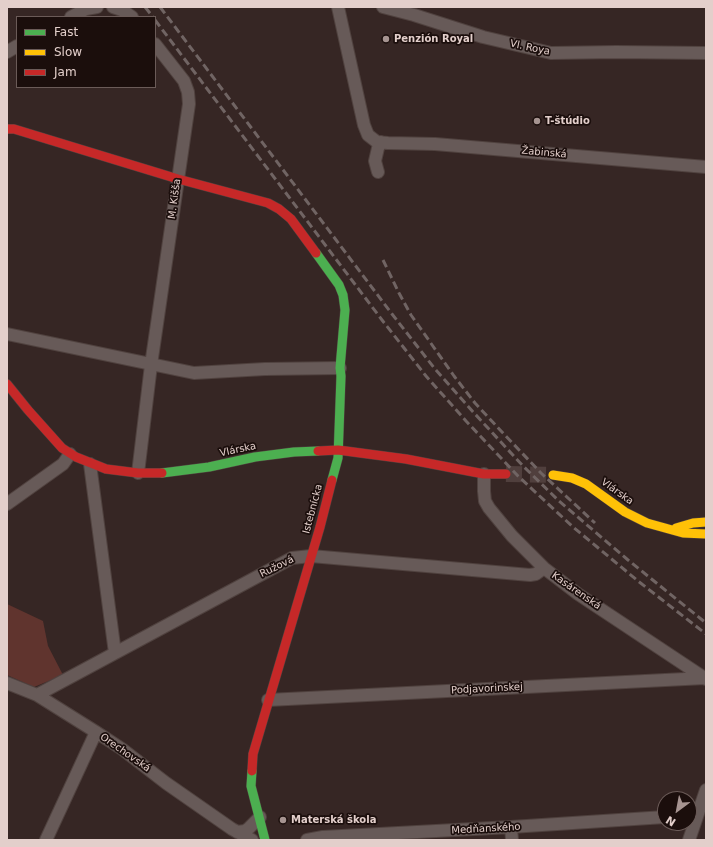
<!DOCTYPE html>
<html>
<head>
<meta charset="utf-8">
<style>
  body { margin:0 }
  #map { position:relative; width:713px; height:847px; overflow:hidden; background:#362624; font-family:"DejaVu Sans",sans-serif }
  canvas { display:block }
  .frame { position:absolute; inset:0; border:8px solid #e3cfcb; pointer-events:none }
  .legend { position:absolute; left:16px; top:16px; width:140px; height:72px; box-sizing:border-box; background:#1b0e0c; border:1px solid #6b5b58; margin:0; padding:5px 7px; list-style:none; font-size:12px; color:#e3cfcb }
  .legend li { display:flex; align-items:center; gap:8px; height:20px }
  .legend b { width:20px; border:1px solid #6b5b58 }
  .north { position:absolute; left:657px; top:791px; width:40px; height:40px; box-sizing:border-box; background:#1b0e0c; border:1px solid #6b5b58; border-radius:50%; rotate:212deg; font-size:11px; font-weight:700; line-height:16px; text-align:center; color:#e3cfcb }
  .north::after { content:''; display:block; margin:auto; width:14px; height:18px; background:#a69491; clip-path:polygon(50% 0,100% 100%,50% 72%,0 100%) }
</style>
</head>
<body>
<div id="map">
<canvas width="713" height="847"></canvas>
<div class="frame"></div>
<ul class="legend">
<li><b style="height:5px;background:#4caf50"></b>Fast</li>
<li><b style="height:5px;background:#ffc107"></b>Slow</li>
<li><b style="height:5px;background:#c62828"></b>Jam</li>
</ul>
<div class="north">N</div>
</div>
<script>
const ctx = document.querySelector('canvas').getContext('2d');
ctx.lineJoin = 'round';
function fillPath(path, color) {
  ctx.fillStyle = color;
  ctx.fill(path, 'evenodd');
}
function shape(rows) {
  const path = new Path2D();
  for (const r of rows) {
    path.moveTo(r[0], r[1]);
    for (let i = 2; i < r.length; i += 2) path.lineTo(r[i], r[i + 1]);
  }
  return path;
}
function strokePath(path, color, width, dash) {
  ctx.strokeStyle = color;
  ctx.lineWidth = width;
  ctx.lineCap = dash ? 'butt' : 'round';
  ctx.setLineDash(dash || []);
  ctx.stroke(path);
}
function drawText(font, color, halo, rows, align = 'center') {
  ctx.font = font + ' "DejaVu Sans",sans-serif';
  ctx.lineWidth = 3.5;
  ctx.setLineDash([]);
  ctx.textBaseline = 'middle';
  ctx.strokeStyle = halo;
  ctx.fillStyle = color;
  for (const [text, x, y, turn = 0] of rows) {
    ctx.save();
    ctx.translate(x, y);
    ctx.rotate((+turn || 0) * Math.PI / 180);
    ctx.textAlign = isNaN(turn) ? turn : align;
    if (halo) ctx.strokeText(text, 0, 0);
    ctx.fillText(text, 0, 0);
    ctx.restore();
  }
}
const green = shape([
  [7,604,43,621,48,646,63,675,34,687,7,675]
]);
const secondaryTunnel = shape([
  [506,474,553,475]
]);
const street = shape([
  [113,7,122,10,132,17],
  [338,7,364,125,368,135,377,142,388,143,435,144,706,167],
  [383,7,414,15,483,37,551,53,616,52,706,53],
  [71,17,86,9,97,7],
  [7,52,17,46],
  [378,172,375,161,378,148,381,142],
  [7,334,194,373,265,369,340,368],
  [90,464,115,653],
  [138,473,151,365,189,104,188,92,184,81,155,44],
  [484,474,484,491,485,501,489,508,512,536,544,568,578,594,706,679],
  [7,504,63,464,70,454],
  [7,683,37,695,96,732,122,749,166,783,232,829,252,840],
  [37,695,292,558,311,556,530,575,536,574,544,568],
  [268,700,705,678],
  [511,827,512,840],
  [237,832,245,831,249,828,260,817],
  [46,840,96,732],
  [307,840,323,837,511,827,665,817],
  [689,840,706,790]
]);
const fast = shape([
  [316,253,339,285,343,295,345,310,340,368,341,376,338,458,332,480],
  [162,473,209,467,255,457,294,452,318,451],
  [252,771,251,786,265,840]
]);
const slow = shape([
  [553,475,572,478,586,484,625,512,647,523,683,533,706,534],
  [676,528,693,523,706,522]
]);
const jam = shape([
  [7,129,14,129,178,179,268,203,279,209,291,219,316,253],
  [7,384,28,410,62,448,76,457,106,469,138,473,162,473],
  [318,451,338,450,406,459,484,474,506,474],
  [252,771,253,754,320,527,332,480]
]);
const rail = shape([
  [145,7,153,17],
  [160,7,392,314,435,369,475,414,523,466,559,501,628,560,706,623],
  [155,20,382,320,426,376,466,421,518,476,573,527,638,581,706,634],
  [383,260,399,293,411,315,454,376,475,403,502,432,541,473,595,523]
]);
const markers = [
  [386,39,4,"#a69491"],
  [537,121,4,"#a69491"],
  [283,820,4,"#a69491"]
];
const poiNames = [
  ["Penzión Royal",394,39],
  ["T-štúdio",545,121],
  ["Materská škola",291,820]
];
const streetNames = [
  ["Vl. Roya",530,48,12],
  ["Žabinská",544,153,5],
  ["M. Kišša",175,199,-82],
  ["Vlárska",238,450,-12],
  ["Vlárska",617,492,36],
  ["Istebnícka",313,509,-75],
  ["Ružová",277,567,-26],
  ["Kasárenská",576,591,35],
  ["Podjavorinskej",487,689,-3],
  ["Orechovská",125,753,35],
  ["Medňanského",486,829,-3]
];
fillPath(green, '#60342e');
strokePath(secondaryTunnel, '#503f3d', 16, [16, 8]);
strokePath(street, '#50423f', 14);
strokePath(fast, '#50423f', 10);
strokePath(slow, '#50423f', 10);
strokePath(jam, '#50423f', 10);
strokePath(street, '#675a58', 12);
strokePath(fast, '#4caf50', 9);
strokePath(slow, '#ffc107', 9);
strokePath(jam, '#c62828', 9);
strokePath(rail, '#706463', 3, [8, 4]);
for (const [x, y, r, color] of markers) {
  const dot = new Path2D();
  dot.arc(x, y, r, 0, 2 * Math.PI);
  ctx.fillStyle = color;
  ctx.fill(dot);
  strokePath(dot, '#1b0e0c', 1.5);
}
drawText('bold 10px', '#e3cfcb', '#1b0e0c', poiNames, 'left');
drawText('10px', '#e3cfcb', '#1b0e0c', streetNames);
</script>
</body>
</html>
